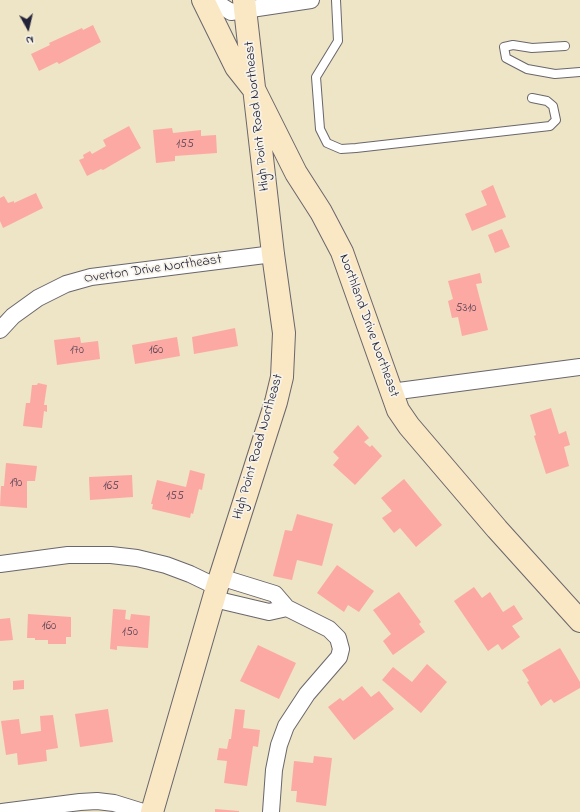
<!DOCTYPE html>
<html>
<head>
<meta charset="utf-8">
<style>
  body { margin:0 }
  #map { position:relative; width:580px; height:812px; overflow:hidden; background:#eee4c6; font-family:"Indie Flower",sans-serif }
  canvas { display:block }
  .north { position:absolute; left:8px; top:8px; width:40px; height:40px; -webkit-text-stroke:3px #f7f3e8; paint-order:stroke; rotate:172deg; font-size:11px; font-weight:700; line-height:16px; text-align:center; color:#22223b }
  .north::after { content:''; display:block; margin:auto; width:14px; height:18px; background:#22223b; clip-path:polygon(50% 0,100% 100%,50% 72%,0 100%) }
</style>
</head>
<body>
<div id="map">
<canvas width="580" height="812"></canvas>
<div class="north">N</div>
</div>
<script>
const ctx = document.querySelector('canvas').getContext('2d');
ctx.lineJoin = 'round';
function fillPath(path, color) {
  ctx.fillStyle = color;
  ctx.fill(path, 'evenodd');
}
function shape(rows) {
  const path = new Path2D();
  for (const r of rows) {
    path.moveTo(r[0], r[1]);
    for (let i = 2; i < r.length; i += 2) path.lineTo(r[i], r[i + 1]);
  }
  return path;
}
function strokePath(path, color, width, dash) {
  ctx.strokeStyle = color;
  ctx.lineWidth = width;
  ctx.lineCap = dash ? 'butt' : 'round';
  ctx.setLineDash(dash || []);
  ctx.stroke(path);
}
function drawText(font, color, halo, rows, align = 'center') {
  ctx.font = font + ' "Indie Flower",sans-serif';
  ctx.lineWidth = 3.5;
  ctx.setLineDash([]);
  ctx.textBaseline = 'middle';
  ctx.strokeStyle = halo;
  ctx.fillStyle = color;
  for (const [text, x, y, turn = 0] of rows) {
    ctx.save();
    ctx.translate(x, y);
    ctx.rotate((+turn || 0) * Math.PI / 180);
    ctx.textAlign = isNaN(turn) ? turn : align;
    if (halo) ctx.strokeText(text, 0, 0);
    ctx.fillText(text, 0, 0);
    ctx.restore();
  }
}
const building = shape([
  [93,25,101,42,59,64,57,62,39,71,31,54,50,45,49,43,82,28,83,30],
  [129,126,141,148,103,170,101,169,87,176,79,160,84,158,83,155,90,151,92,154,106,146,103,140],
  [172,128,173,133,201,130,201,136,216,135,217,153,175,156,175,161,156,163,153,130],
  [493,185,506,217,472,231,465,214,487,205,481,191],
  [36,193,43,208,3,228,0,221,0,198,4,196,8,203,14,201,14,203],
  [502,229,510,247,495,253,488,235],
  [480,273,482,283,476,284,488,330,462,336,458,317,452,318,448,301,453,299,448,281],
  [235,328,238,346,194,354,192,337],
  [80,337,81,343,98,341,100,359,57,365,54,340],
  [177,337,180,356,135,364,132,345],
  [38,383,47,385,44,405,47,405,47,412,44,411,42,428,23,426,26,403,30,403,32,385,37,385],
  [551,408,559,434,566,431,570,445,564,447,569,466,546,474,534,436,536,435,530,415],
  [358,425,369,438,364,442,370,447,372,445,382,456,355,485,333,465,339,458,333,452],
  [6,463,37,466,35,481,27,481,27,508,0,506,1,486,4,486],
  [190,470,205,474,202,490,199,489,193,514,191,513,190,518,152,509,153,504,151,504,157,480,186,487],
  [132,475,133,497,90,500,89,477],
  [404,479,442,525,416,547,400,528,394,533,382,518,392,511,381,498],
  [297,514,333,524,322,566,297,560,292,580,273,576,285,530,292,531],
  [337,565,374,591,359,612,348,605,344,612,317,593],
  [474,587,482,598,490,592,503,612,514,605,523,619,512,626,520,637,502,650,498,644,488,651,454,601],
  [399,592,421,622,419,624,425,632,393,655,383,641,391,634,373,610],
  [113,609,126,610,125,619,130,620,131,614,150,616,148,648,117,646,117,650,110,649],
  [28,614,71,617,71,637,66,637,66,644,48,644,48,640,35,640,35,638,27,638],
  [10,618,13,640,0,641,0,619],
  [258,645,296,663,279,699,240,681],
  [560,648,580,682,580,688,554,703,551,699,541,706,527,682,529,681,522,670],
  [427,664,447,682,421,713,382,680,393,667,412,682],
  [24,680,24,689,13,690,13,681],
  [362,686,371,697,379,691,394,709,354,740,328,707,340,698,343,701],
  [108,709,113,742,80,747,75,714],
  [235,709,245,710,243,728,260,730,258,747,253,746,247,786,224,783,227,761,217,760,219,748,227,749,229,739,231,739],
  [53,715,58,748,46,750,47,761,18,765,17,753,6,755,1,721,19,719,21,734,41,731,40,716],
  [314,756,332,758,326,806,296,802,297,791,291,791,294,761,313,763],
  [215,809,239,811,239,812,215,812]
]);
const lane = shape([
  [336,0,338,41,316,77,320,129,327,143,341,149,356,148,550,126,556,120,553,106,547,101,532,98],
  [565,46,532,48,513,45,504,47,506,58,527,69,555,74,580,72]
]);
const street = shape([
  [212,0,231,12,311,0],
  [0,330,13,316,38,298,66,284,91,277,273,254],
  [391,392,580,367],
  [0,564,68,555,111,555,137,558,166,565,190,574,217,587],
  [220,577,275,594,287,608,329,629,338,638,341,649,339,657,307,694,286,726,279,745,274,770,271,812],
  [214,599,269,612,287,608],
  [2,812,80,802,97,801,114,803,143,812]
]);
const secondary = shape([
  [203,0,236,67,255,91,296,173,321,212,342,252,398,410,409,426,497,529,580,621],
  [152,812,217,587,276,402,282,377,284,333,273,254,244,0]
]);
const numberNames = [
  ["155",185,145],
  ["5310",466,309],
  ["170",77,351],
  ["160",156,351],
  ["190",16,484],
  ["165",111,487],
  ["155",175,497],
  ["160",49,627],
  ["150",130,633]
];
const streetNames = [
  ["High Point Road Northeast",258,116,-96],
  ["Overton Drive Northeast",153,270,-8],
  ["Northland Drive Northeast",368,326,70],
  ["High Point Road Northeast",259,447,-74]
];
fillPath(building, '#fca9a4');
strokePath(lane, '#69666c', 10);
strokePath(street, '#69666c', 18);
strokePath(secondary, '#69666c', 24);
strokePath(lane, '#fff', 8);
strokePath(street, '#fff', 16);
strokePath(secondary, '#fae7c3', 22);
drawText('12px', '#584455', null, numberNames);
drawText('14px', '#22223b', '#f7f3e8', streetNames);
</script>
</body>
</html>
